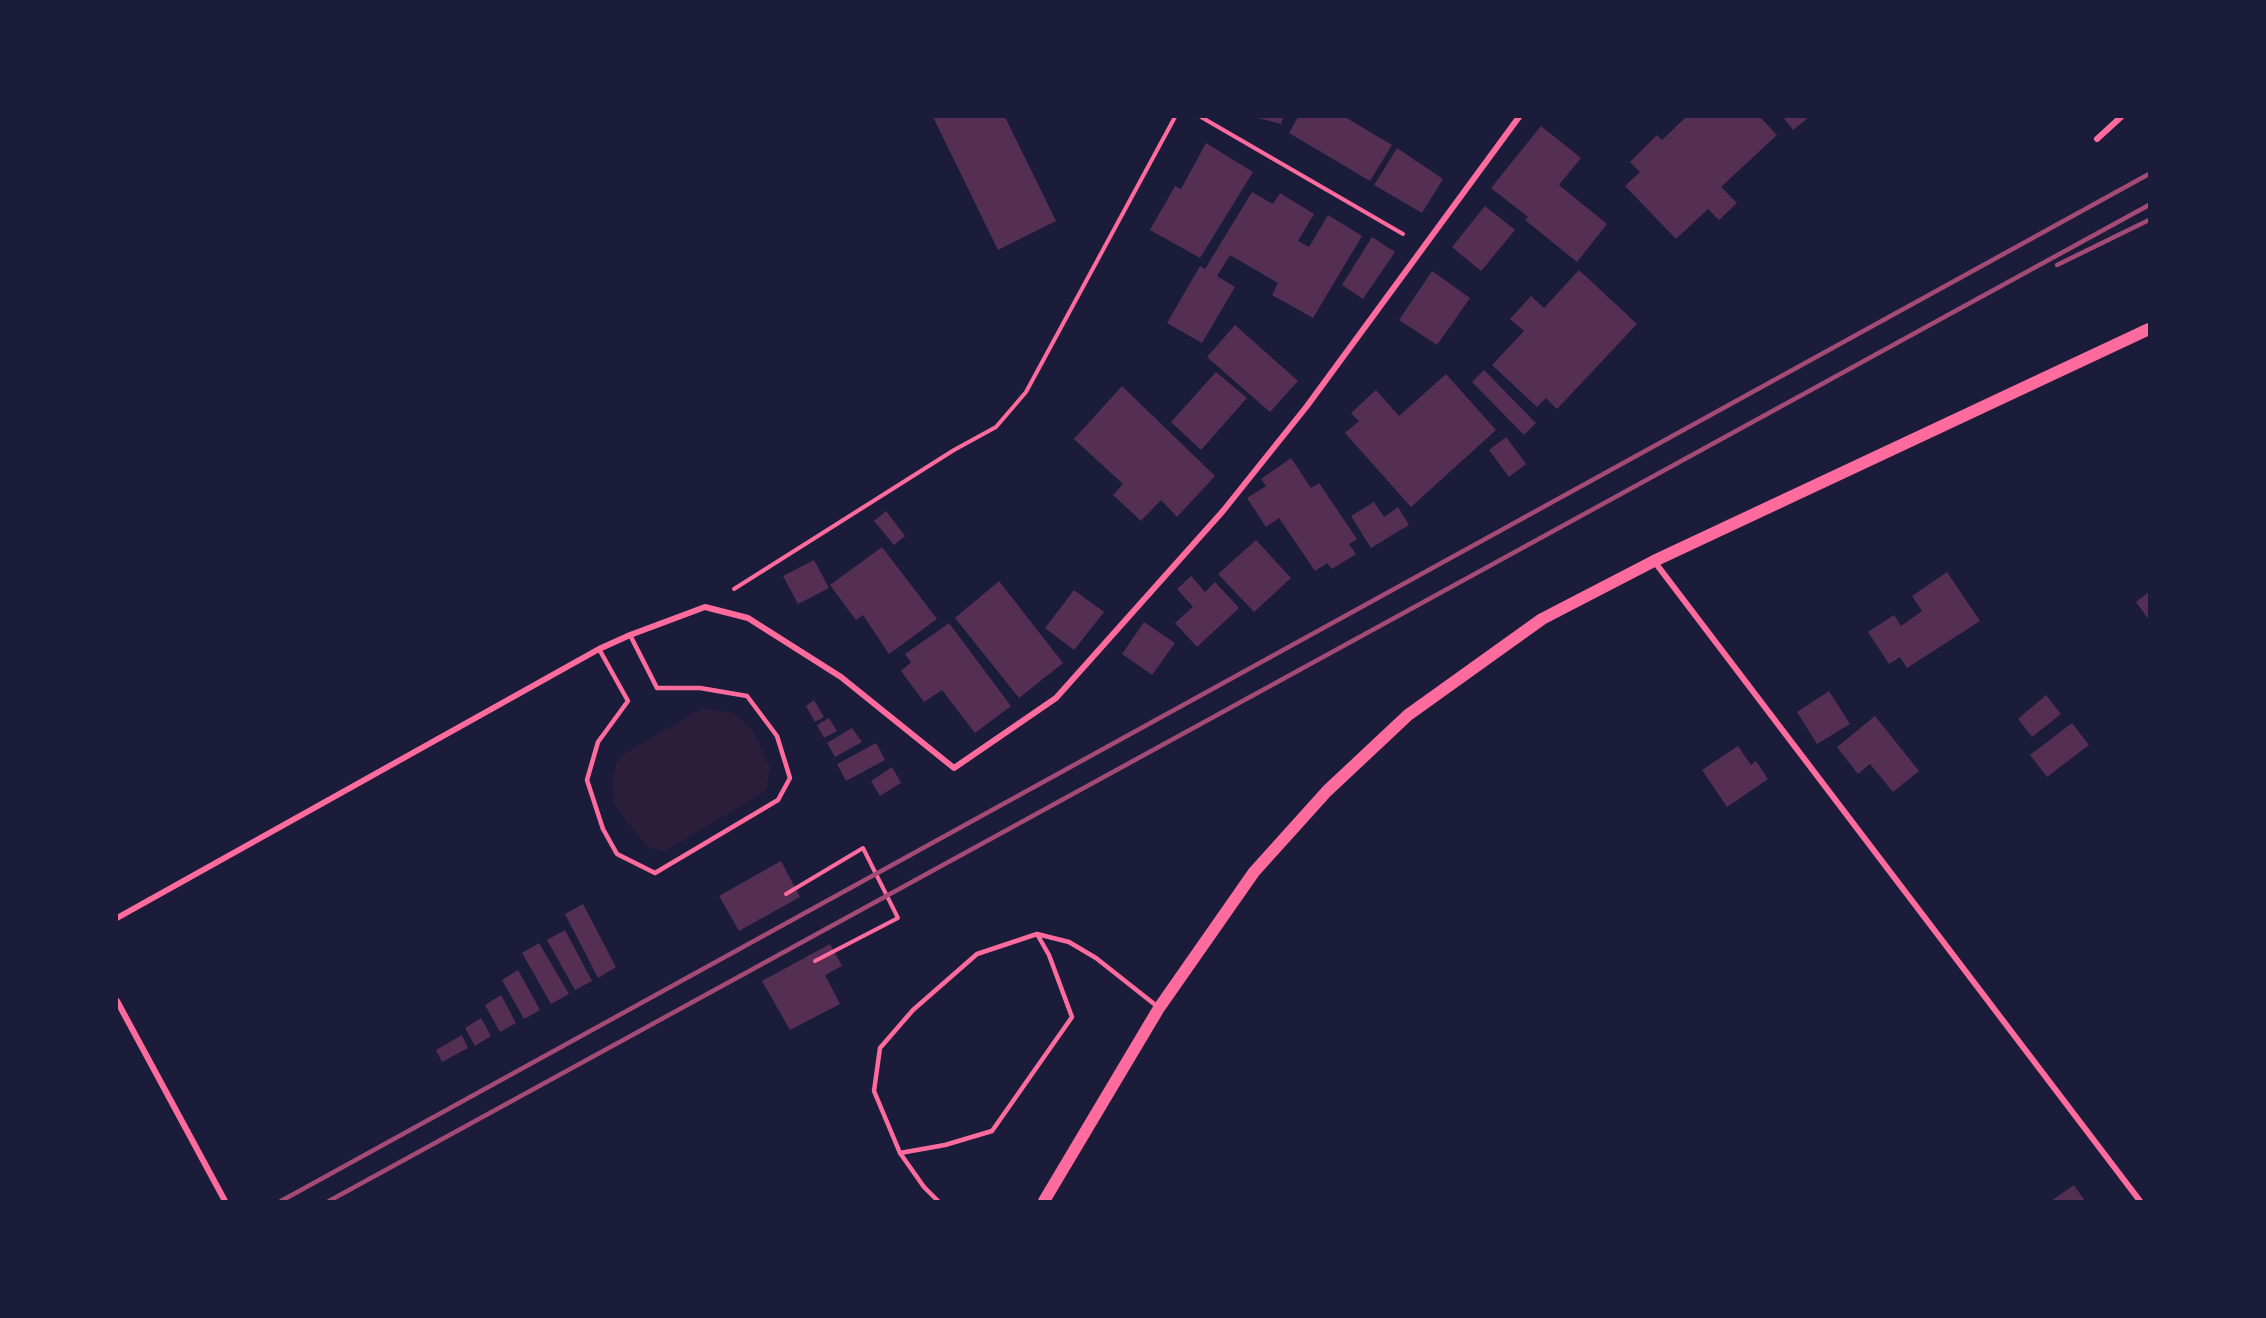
<!DOCTYPE html>
<html>
<head>
<meta charset="utf-8">
<style>
  body { margin:0 }
  #map { position:relative; width:2266px; height:1318px; overflow:hidden; background:#1b1b3a; font-family:"Archivo Narrow",sans-serif }
  canvas { display:block }
  .frame { position:absolute; inset:0; border:118px solid #1b1b3a; pointer-events:none }
</style>
</head>
<body>
<div id="map">
<canvas width="2266" height="1318"></canvas>
<div class="frame"></div>
</div>
<script>
const ctx = document.querySelector('canvas').getContext('2d');
ctx.lineJoin = 'round';
function fillPath(path, color) {
  ctx.fillStyle = color;
  ctx.fill(path, 'evenodd');
}
function shape(rows) {
  const path = new Path2D();
  for (const r of rows) {
    path.moveTo(r[0], r[1]);
    for (let i = 2; i < r.length; i += 2) path.lineTo(r[i], r[i + 1]);
  }
  return path;
}
function strokePath(path, color, width, dash) {
  ctx.strokeStyle = color;
  ctx.lineWidth = width;
  ctx.lineCap = dash ? 'butt' : 'round';
  ctx.setLineDash(dash || []);
  ctx.stroke(path);
}
const green = shape([
  [702,708,733,713,753,730,770,769,766,791,665,851,648,848,614,805,613,781,617,761,625,753]
]);
const building = shape([
  [933,117,1005,117,1056,221,998,250],
  [1255,117,1283,117,1281,124],
  [1298,117,1345,117,1392,145,1370,181,1289,133],
  [1686,117,1760,117,1777,135,1721,187,1737,203,1719,220,1708,209,1676,239,1625,186,1640,172,1630,162,1657,135,1662,140],
  [1783,117,1809,117,1793,130],
  [1541,126,1581,158,1559,185,1607,224,1577,262,1525,220,1528,217,1491,188],
  [1206,143,1253,172,1200,258,1150,230,1175,186,1181,189],
  [1397,148,1443,179,1422,213,1374,185],
  [1252,192,1273,204,1280,193,1314,214,1298,241,1309,247,1328,215,1362,236,1313,318,1272,295,1278,283,1230,255,1217,276,1235,287,1202,343,1167,323,1200,266,1205,269],
  [1485,206,1515,230,1481,271,1452,247],
  [1372,237,1395,252,1363,299,1342,285],
  [1579,270,1637,324,1557,409,1546,398,1537,407,1492,365,1524,331,1510,319,1531,296,1544,308],
  [1432,271,1470,298,1437,345,1399,320],
  [1235,325,1298,381,1270,412,1207,357],
  [1484,370,1536,423,1524,435,1472,382],
  [1216,372,1247,398,1201,450,1171,422],
  [1446,374,1496,430,1411,507,1345,433,1359,421,1351,413,1376,390,1399,416],
  [1122,386,1215,476,1177,517,1161,500,1141,521,1113,495,1123,484,1074,439],
  [1506,437,1526,464,1509,477,1489,450],
  [1291,458,1311,488,1319,483,1357,539,1349,544,1356,554,1332,569,1327,563,1315,571,1279,518,1266,527,1247,498,1266,486,1261,479],
  [1374,502,1384,517,1398,507,1409,525,1371,548,1351,516],
  [886,511,905,536,894,545,874,521],
  [1256,540,1291,578,1254,612,1218,574],
  [882,547,937,619,889,654,863,615,856,620,830,585],
  [814,560,829,588,798,604,783,576],
  [1947,572,1980,621,1907,668,1900,657,1889,664,1868,632,1894,615,1901,626,1922,611,1912,596],
  [1191,576,1205,592,1215,582,1239,608,1197,647,1175,623,1193,607,1177,589],
  [999,581,1063,663,1019,698,955,618],
  [1074,590,1104,612,1074,650,1045,628],
  [2149,592,2149,620,2136,602],
  [1144,622,1175,643,1152,675,1122,654],
  [949,623,1011,706,975,733,942,690,924,702,901,671,911,662,905,654],
  [1829,691,1850,724,1817,744,1797,712],
  [2046,695,2061,714,2032,737,2018,719],
  [814,700,824,717,815,722,806,706],
  [1875,716,1919,771,1893,792,1870,764,1858,774,1837,747],
  [829,718,837,731,824,738,817,725],
  [2072,723,2089,745,2047,777,2030,755],
  [852,728,862,742,835,757,827,743],
  [876,743,885,760,846,781,837,764],
  [1738,746,1751,765,1756,761,1768,779,1727,807,1702,770],
  [892,767,901,783,880,796,871,781],
  [781,861,800,897,739,931,719,896],
  [583,904,616,967,598,978,565,914],
  [565,930,592,981,575,990,547,940],
  [539,943,569,994,551,1004,522,953],
  [830,944,842,966,825,975,840,1004,790,1030,762,981],
  [518,970,540,1010,524,1019,502,980],
  [501,995,516,1023,500,1032,485,1005],
  [481,1018,491,1036,475,1046,465,1028],
  [462,1035,468,1048,442,1062,436,1050],
  [2074,1185,2085,1201,2051,1201]
]);
const path = shape([
  [1201,117,1403,234],
  [734,589,954,450,996,427,1026,392,1175,117],
  [786,894,863,848,898,918,815,961]
]);
const service = shape([
  [599,649,628,701,598,742,587,780,603,829,617,854,655,873,778,800,790,778,777,736,747,696,700,688,657,688,630,635],
  [900,1153,945,1145,992,1131,1072,1017,1049,955,1037,934],
  [938,1201,924,1187,900,1153,874,1091,880,1048,913,1010,977,954,1037,934,1069,942,1096,958,1158,1007]
]);
const minor = shape([
  [2097,139,2121,117],
  [1654,561,2140,1201],
  [117,918,599,649,630,635,705,607,748,618,841,677,954,768,1056,698,1223,511,1307,406,1519,117],
  [117,1001,225,1201]
]);
const secondary = shape([
  [1044,1201,1159,1008,1254,872,1327,791,1408,715,1542,619,1654,561,2149,329]
]);
const rail = shape([
  [2057,265,2149,220],
  [281,1201,2149,174],
  [329,1201,2149,205]
]);
fillPath(green, '#2a1e3b');
fillPath(building, '#542f53');
strokePath(path, '#ff6b9d', 4);
strokePath(service, '#ff6b9d', 4.5);
strokePath(minor, '#ff6b9d', 6);
strokePath(secondary, '#ff6b9d', 12);
strokePath(rail, '#a44b75', 4.5);
</script>
</body>
</html>
